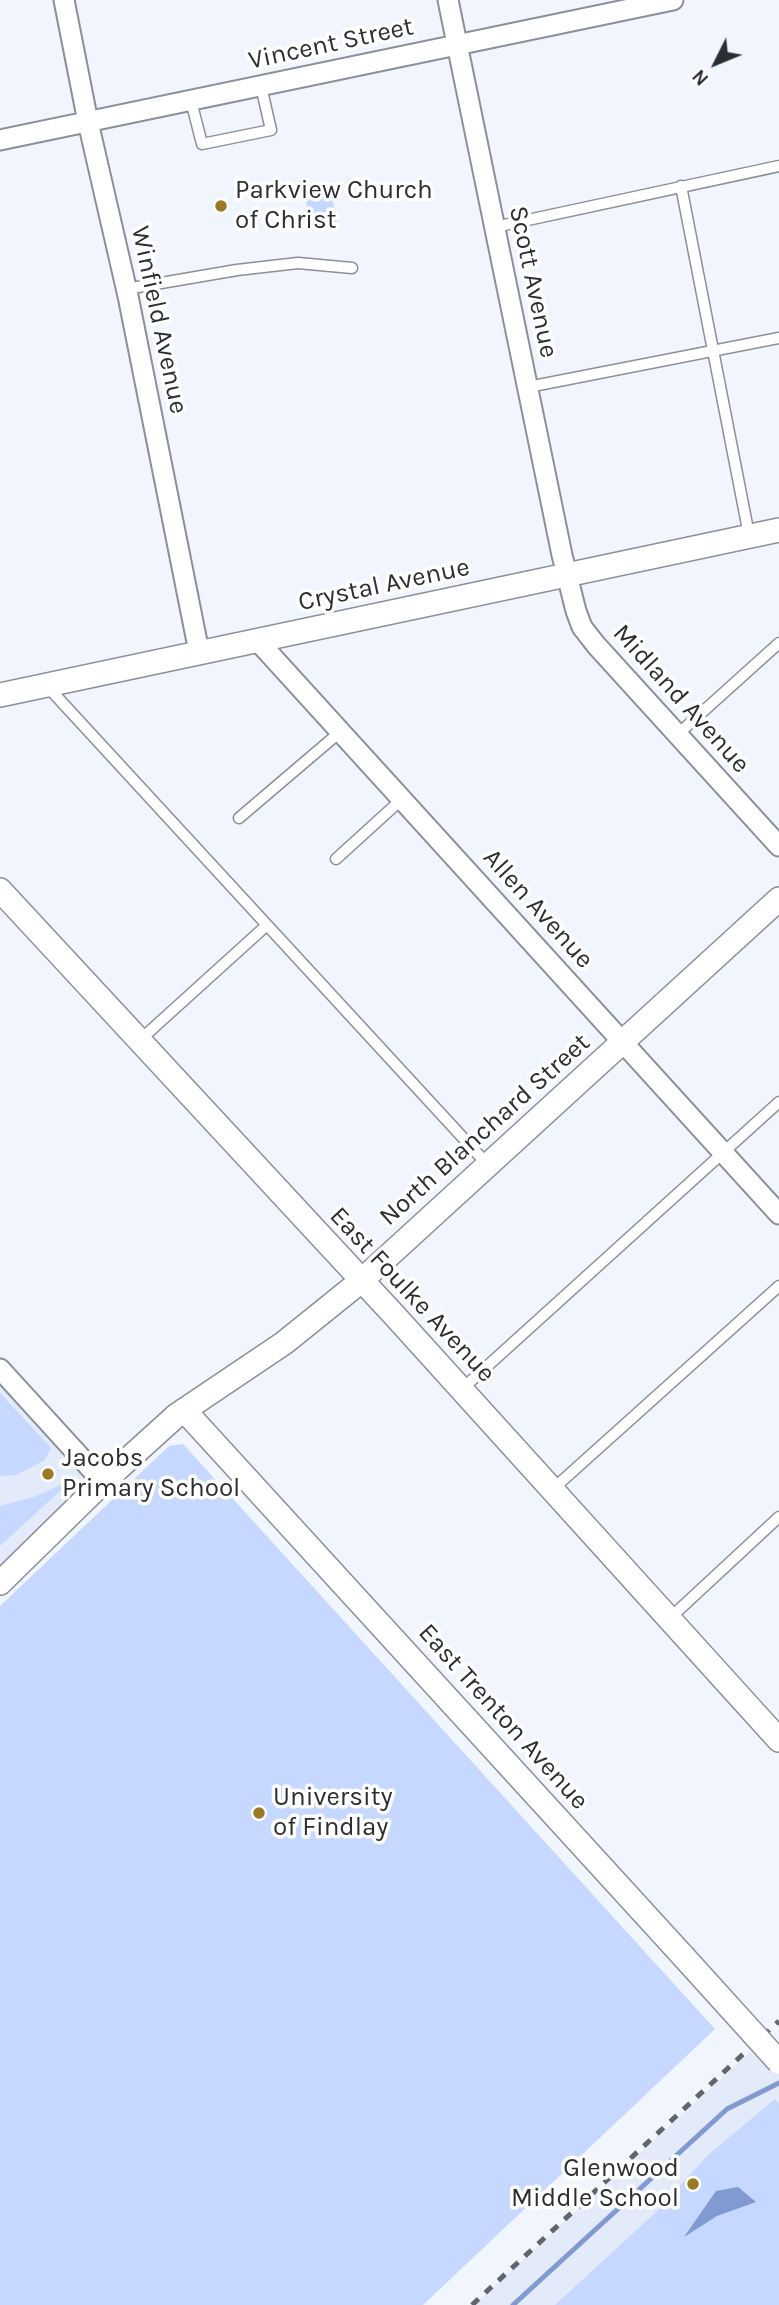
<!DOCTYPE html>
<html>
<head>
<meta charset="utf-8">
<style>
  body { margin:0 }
  #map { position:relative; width:779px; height:2305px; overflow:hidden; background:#f0f5fe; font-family:Karla,sans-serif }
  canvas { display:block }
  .north { position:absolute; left:681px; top:28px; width:70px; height:70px; -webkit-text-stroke:5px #fff; paint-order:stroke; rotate:227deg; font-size:19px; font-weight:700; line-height:28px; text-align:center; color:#2c2e31 }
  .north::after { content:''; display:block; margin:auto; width:24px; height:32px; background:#2c2e31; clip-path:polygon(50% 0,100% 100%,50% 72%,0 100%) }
</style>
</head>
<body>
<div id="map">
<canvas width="779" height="2305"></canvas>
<div class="north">N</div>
</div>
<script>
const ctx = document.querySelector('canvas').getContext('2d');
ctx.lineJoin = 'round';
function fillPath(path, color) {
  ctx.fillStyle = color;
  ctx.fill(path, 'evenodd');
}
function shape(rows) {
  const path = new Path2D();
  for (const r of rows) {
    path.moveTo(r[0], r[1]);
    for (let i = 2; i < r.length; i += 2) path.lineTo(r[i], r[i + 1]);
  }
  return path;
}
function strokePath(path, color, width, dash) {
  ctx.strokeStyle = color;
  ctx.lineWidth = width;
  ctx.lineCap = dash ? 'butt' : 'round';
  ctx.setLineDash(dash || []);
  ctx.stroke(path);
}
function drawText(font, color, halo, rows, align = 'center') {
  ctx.font = font + ' Karla,sans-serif';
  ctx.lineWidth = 7;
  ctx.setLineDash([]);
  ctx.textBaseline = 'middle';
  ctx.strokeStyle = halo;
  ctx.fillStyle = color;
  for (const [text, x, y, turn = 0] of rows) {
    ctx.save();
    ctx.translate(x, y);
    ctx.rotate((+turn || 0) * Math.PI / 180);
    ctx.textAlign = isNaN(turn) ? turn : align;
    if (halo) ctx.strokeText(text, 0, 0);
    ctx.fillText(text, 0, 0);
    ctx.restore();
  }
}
const built = shape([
  [0,1369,103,1482,0,1583],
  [761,2042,779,2062,779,2305,474,2305]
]);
const green = shape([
  [330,185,337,224,311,229,304,190],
  [0,1393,51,1448,45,1460,16,1475,0,1476],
  [183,1444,715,2029,423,2305,0,2305,0,1606,169,1446],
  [72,1480,0,1546,0,1506,34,1497],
  [775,2099,779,2104,779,2305,555,2305,655,2213,708,2155]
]);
const water = shape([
  [738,2187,756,2202,717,2216,684,2237,716,2191]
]);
const stream = shape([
  [513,2305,727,2109,779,2083]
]);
const service = shape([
  [191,101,202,144,271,130,261,86],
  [681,186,749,535],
  [495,227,779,166],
  [126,289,237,270,298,263,352,268],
  [528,387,779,338],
  [46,685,488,1165],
  [678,734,779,643],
  [239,818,340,732],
  [336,859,402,799],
  [140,1040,267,925],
  [462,1389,779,1102],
  [553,1489,779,1286],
  [669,1619,779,1517]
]);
const minor = shape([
  [64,0,88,122,128,296,199,652],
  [448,0,562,555,576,611,582,627,596,645,779,846],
  [0,140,673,0],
  [257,640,779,1214],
  [0,1369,103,1482]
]);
const tertiary = shape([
  [0,695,779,530],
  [0,890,395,1316,779,1740],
  [184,1410,683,1956],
  [0,1583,103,1482,177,1415,284,1343,361,1281,779,899]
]);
const rail = shape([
  [472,2305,779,2021]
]);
const tertiaryBridge = shape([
  [683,1956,779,2062]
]);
const markers = [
  [221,206,7,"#9c7924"],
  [48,1474,7,"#9c7924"],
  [259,1813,7,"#9c7924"],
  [693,2184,7,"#9c7924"]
];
const streetNames = [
  ["Vincent Street",331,44,-12],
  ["Scott Avenue",533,282,78],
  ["Winfield Avenue",159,320,78],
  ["Crystal Avenue",384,585,-12],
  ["Midland Avenue",681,699,48],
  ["Allen Avenue",538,909,48],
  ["North Blanchard Street",485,1130,-42],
  ["East Foulke Avenue",412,1295,47],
  ["East Trenton Avenue",503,1717,48]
];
const poiNames = [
  ["Parkview Church",235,191],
  ["of Christ",235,221],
  ["Jacobs",62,1459],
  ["Primary School",62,1489],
  ["University",273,1798],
  ["of Findlay",273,1828],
  ["Glenwood",679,2169,"right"],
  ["Middle School",679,2199,"right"]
];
fillPath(built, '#e3ebfb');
fillPath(green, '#c6d8ff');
fillPath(water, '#819ad2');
strokePath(stream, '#819ad2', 5);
strokePath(service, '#8b8f97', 13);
strokePath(minor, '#8b8f97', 23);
strokePath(tertiary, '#8b8f97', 26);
strokePath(service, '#fff', 10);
strokePath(minor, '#fff', 19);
strokePath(tertiary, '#fff', 23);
strokePath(rail, '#62656a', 5, [9, 9]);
strokePath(tertiaryBridge, '#8b8f97', 26, []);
strokePath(tertiaryBridge, '#fff', 23);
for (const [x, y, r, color] of markers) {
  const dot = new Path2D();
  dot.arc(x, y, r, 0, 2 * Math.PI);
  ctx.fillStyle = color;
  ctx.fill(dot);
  strokePath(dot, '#fff', 2.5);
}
drawText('26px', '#2c2e31', '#fff', streetNames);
drawText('26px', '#2c2e31', '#fff', poiNames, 'left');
</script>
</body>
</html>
